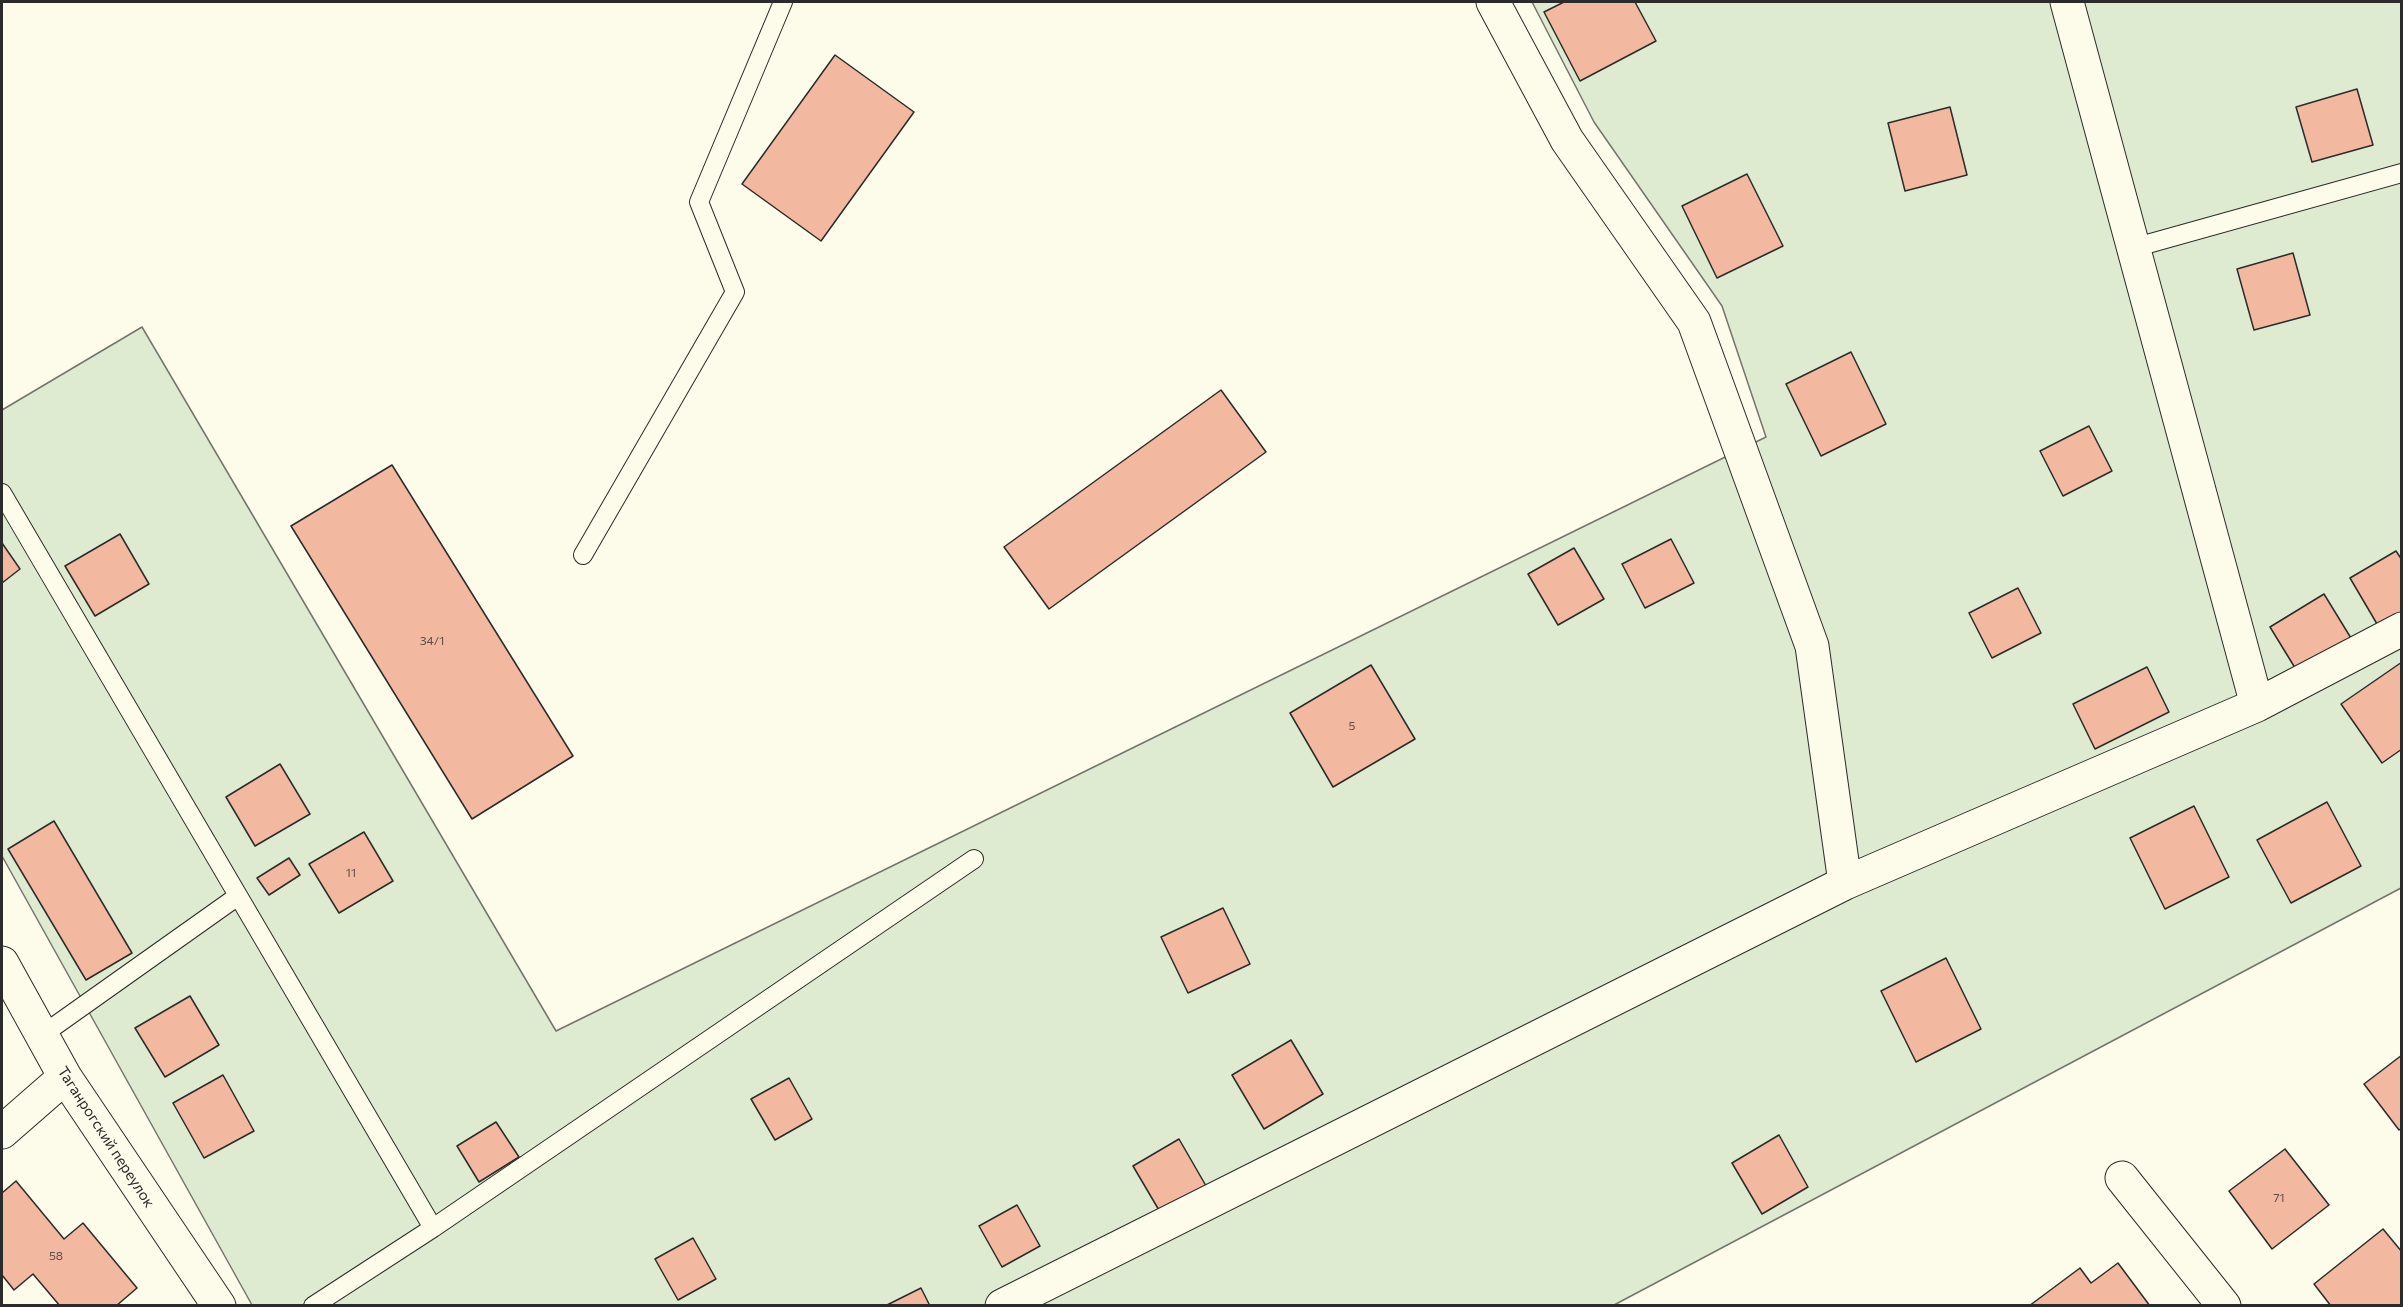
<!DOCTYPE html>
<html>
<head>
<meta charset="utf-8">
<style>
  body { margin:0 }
  #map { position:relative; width:2403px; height:1307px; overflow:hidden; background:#fdfbea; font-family:Commissioner,sans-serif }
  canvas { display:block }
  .frame { position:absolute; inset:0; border:3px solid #2b2b2b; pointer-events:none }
</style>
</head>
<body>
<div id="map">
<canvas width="2403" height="1307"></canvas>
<div class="frame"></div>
</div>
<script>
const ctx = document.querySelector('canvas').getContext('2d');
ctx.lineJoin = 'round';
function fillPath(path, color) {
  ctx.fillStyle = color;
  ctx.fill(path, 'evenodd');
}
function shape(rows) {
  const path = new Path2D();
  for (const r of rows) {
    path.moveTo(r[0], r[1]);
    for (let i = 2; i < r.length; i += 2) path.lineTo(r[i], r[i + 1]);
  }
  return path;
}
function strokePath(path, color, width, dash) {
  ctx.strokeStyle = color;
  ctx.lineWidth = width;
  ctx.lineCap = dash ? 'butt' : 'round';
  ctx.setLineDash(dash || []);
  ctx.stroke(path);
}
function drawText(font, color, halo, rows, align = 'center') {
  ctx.font = font + ' Commissioner,sans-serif';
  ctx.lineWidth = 4.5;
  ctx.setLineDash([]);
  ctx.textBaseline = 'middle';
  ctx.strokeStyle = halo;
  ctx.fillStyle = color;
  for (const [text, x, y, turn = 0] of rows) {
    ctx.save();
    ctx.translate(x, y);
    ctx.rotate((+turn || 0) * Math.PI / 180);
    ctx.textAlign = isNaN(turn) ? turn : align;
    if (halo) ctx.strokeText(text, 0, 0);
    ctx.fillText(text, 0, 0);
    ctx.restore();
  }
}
const green = shape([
  [1532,2,2401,2,2401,888,1614,1305,252,1305,2,856,2,410,142,327,556,1031,1766,437,1722,306,1594,122,1532,2]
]);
const building = shape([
  [1564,2,1635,2,1656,41,1580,81,1544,12,1564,2],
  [835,55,914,112,821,241,742,184,835,55],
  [2357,89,2373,145,2312,162,2296,107,2357,89],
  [1950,107,1967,175,1905,191,1888,123,1950,107],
  [1747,174,1783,246,1717,278,1682,206,1747,174],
  [2293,253,2310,315,2254,330,2237,269,2293,253],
  [1851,352,1886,424,1821,456,1786,384,1851,352],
  [1221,390,1266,452,1049,609,1004,547,1221,390],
  [2089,426,2112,471,2063,496,2040,451,2089,426],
  [392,465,573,756,472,819,291,526,392,465],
  [120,534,149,584,95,616,65,566,120,534],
  [1671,539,1694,583,1645,608,1622,564,1671,539],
  [2,543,20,569,2,583,2,543],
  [1574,548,1604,599,1558,625,1528,574,1574,548],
  [2396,551,2402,560,2402,616,2380,629,2350,578,2396,551],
  [2018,588,2041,633,1992,658,1969,613,2018,588],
  [2324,594,2354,643,2300,676,2270,627,2324,594],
  [2402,662,2402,749,2382,763,2341,704,2402,662],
  [1371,665,1415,739,1333,787,1290,713,1371,665],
  [2147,667,2169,712,2095,749,2073,704,2147,667],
  [280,764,310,814,255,846,226,797,280,764],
  [2327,802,2361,866,2291,903,2257,840,2327,802],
  [2194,806,2229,877,2165,909,2130,838,2194,806],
  [54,821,132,953,86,980,8,849,54,821],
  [364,832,393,881,339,913,309,864,364,832],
  [289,858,300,875,269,895,257,878,289,858],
  [1223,908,1250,964,1188,993,1161,937,1223,908],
  [1946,958,1981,1029,1916,1062,1881,991,1946,958],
  [190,996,219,1045,165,1077,135,1028,190,996],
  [1291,1040,1323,1094,1264,1129,1232,1075,1291,1040],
  [2402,1055,2402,1128,2399,1130,2364,1084,2402,1055],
  [223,1075,254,1131,204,1158,173,1103,223,1075],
  [789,1078,812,1119,775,1140,751,1099,789,1078],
  [496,1122,519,1157,479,1182,457,1146,496,1122],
  [1779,1135,1808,1187,1762,1214,1732,1163,1779,1135],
  [1179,1139,1209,1191,1163,1217,1133,1166,1179,1139],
  [2285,1149,2329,1205,2272,1249,2229,1191,2285,1149],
  [16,1181,64,1239,83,1223,137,1288,116,1306,60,1306,33,1274,14,1290,2,1275,2,1193,16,1181],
  [1017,1205,1040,1246,1002,1267,979,1226,1017,1205],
  [2383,1229,2402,1252,2402,1306,2331,1306,2314,1284,2383,1229],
  [693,1238,716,1279,678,1300,655,1259,693,1238],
  [2118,1263,2150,1306,2029,1306,2080,1268,2091,1283,2118,1263],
  [921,1288,930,1306,885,1306,921,1288]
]);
const lane = shape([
  [2133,248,2402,173],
  [2,493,433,1228],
  [583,555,735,292,699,202,783,2],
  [42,1035,238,896],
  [313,1306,433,1228,974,859]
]);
const street = shape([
  [1493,2,1567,140,1694,322,1812,646,1845,883],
  [2067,2,2257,705],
  [2,963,65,1077,219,1306],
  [2,1132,65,1077],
  [2122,1178,2224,1306],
  [1002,1306,1845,883,2257,705,2402,629]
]);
const numberNames = [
  ["34/1",432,641],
  ["5",1352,726],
  ["11",351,873],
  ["71",2279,1198],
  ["58",56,1256]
];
const streetNames = [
  ["Таганрогский переулок",106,1137,57]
];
fillPath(green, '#deebd1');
strokePath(green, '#74746e', 1.5);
fillPath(building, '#f2b8a0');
strokePath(building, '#2b2b2b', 1.5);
strokePath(lane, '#2b2b2b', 20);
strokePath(street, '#2b2b2b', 35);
strokePath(lane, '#fdfbea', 18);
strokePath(street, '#fdfbea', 33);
drawText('12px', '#5d4e48', null, numberNames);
drawText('15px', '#2b2b2b', '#fdfbea', streetNames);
</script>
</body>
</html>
